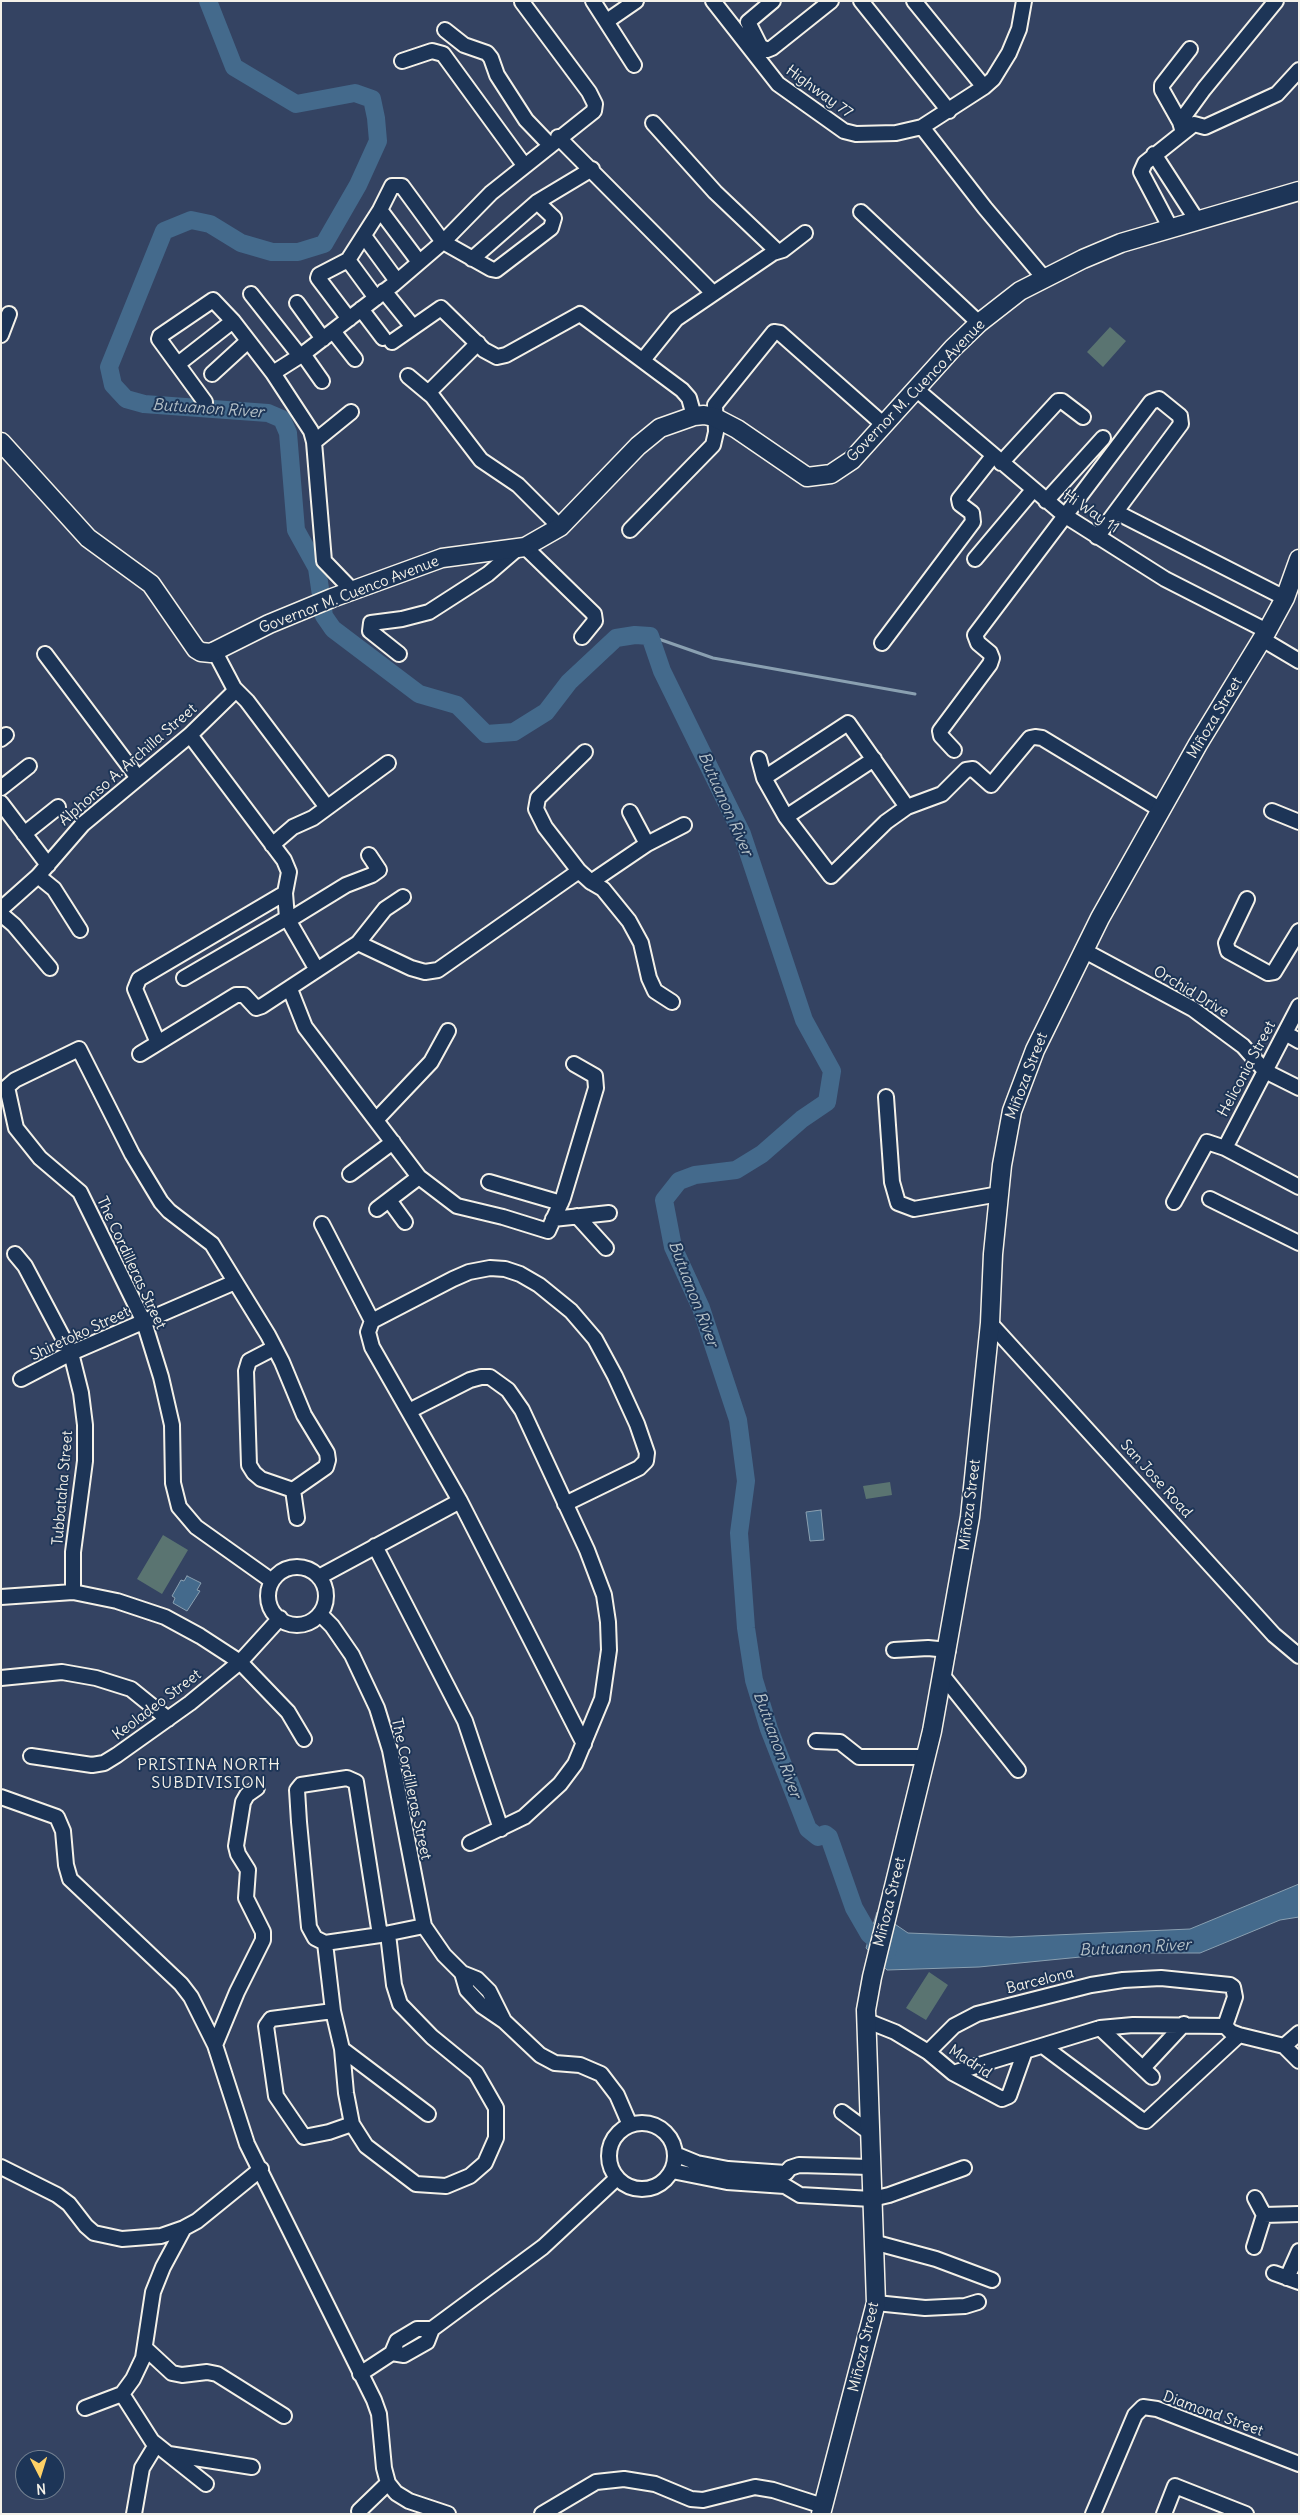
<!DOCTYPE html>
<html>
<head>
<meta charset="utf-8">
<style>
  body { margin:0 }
  #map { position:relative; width:1300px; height:2515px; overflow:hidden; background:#344362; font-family:Delius,sans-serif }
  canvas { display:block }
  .frame { position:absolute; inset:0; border:2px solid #f4f1e8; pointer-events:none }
  .north { position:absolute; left:15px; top:2450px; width:50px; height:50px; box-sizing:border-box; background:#1d3557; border:1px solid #738091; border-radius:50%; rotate:175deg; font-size:14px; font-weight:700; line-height:20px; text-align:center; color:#f4f1e8 }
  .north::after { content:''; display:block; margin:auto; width:18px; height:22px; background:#ffd166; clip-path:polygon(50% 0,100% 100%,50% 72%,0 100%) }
</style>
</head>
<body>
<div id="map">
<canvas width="1300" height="2515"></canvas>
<div class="frame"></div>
<div class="north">N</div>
</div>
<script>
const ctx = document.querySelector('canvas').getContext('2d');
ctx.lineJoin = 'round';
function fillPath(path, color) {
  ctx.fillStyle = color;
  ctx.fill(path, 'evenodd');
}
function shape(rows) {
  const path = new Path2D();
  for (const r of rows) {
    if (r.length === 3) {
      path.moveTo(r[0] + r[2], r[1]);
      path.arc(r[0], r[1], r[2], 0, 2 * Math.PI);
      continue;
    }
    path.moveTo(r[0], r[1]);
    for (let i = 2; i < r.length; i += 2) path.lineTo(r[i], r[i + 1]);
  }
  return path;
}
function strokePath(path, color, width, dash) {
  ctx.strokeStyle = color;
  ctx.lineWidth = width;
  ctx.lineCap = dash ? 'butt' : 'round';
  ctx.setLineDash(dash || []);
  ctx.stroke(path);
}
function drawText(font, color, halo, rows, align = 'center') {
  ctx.font = font + ' Delius,sans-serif';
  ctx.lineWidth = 4;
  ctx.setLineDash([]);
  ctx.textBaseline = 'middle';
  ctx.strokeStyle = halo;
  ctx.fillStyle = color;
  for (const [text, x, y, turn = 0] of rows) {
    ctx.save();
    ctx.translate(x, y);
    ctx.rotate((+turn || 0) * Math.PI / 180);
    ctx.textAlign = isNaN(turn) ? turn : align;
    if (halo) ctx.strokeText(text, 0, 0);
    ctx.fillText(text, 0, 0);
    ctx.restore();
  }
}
const green = shape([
  [1110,327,1126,341,1103,367,1087,352],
  [890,1482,892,1495,866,1499,863,1486],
  [163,1535,188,1550,162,1594,137,1579],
  [929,1972,948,1985,926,2020,906,2008]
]);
const water = shape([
  [821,1510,824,1540,810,1541,806,1512,821,1510],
  [187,1576,201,1583,197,1590,200,1591,187,1611,173,1603,175,1598,172,1596,181,1580,184,1581,187,1576],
  [1299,1884,1299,1917,1280,1920,1200,1953,1121,1953,979,1967,887,1970,866,1948,877,1912,908,1933,1010,1937,1190,1929,1299,1884]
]);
const stream = shape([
  [650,636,713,658,915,694]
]);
const river = shape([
  [208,1,234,67,296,104,355,93,372,99,376,118,378,141,358,185,324,244,298,252,272,252,241,243,210,224,191,220,164,231,109,367,113,385,126,399,144,404,268,413,282,419,288,433,296,530,317,568,324,616,333,629,419,694,457,705,486,734,514,732,546,712,569,682,616,638,635,635,650,636,662,671,742,834,804,1020,832,1071,827,1102,802,1119,762,1154,736,1170,695,1175,679,1181,664,1200,673,1247,701,1308,738,1420,746,1481,739,1533,746,1628,754,1680,769,1729,808,1829,818,1837,825,1834,829,1837,854,1908,869,1934,888,1950]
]);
const minor = shape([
  [593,1,634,65],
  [713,1,778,84,844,131,856,134,896,133,922,127,984,87,993,79,1009,53,1019,29,1024,1],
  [773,1,748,22,760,46,767,50,772,48,831,1],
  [861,1,949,111],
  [914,1,984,87],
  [607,21,636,1],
  [445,30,464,45,487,53,491,58,497,75,526,120,550,145],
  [402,61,432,51,443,54,524,165],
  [1180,122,1204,89,1276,1],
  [653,123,715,192,777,251],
  [922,127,985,208,1044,278],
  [1182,129,1180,122,1162,90,1162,85,1190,49],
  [558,137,713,293],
  [1154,154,1196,219],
  [380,210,419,262],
  [861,212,979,323],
  [1170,227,1141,172,1145,163,1194,124,1205,127,1277,94,1299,70],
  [364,236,397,281],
  [472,259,537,202,592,169],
  [348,260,376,298],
  [384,291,409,322],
  [251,294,300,356],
  [297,303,323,339],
  [361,309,383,338],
  [349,319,318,278,319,275,348,260,380,210,392,186,402,186,443,242,491,269,496,270,551,228,554,218,537,202],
  [333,331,355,359],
  [1,335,9,314],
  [392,342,441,308,484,350,497,357,506,355,580,314,682,390,689,398,694,416],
  [303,354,322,381],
  [643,360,676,319,773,253,783,250,805,233],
  [178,364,233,321],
  [273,373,303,354,394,284,443,242,491,193,594,111,595,104,589,92,522,2],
  [212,374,248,341],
  [408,376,432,396,481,460,518,485,560,527],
  [917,390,1064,515,1165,579,1267,631],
  [428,393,478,343],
  [205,402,159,339,160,336,213,300,233,321,273,373,311,431,314,442,324,561,352,590],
  [314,442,351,412],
  [1001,463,1058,401,1062,401,1083,417],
  [1046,501,1103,438],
  [1116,512,1285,598],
  [630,530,713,445,716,432,715,405,774,332,780,333,884,425],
  [525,547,594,614,595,621,582,637],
  [975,559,1033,490],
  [1262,639,1299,661],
  [882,643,973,522,972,513,960,504,959,499,993,456],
  [215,652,234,688,247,701,326,806],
  [45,654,138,778],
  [399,654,370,631,371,623,402,619,429,612,488,574,517,549],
  [190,735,284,860,289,872,285,893,287,918,317,970],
  [1,739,6,735],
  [954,750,941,736,940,731,990,664,992,658,990,653,978,643,975,635,1151,402,1159,399,1180,416,1181,424,1097,537],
  [585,752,538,798,536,809,545,827,579,871,591,882,647,844,684,825],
  [759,759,764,778,786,817,831,876,886,822,907,807,942,794,966,770,973,769,991,785,1030,738,1035,737,1042,738,1161,810],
  [764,778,848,723,907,807],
  [1,788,29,766],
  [1,803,48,865],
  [1272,811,1299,822],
  [630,812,647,844],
  [786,817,874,759],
  [24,834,58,807],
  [272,845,293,827,313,818,388,763],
  [38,876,54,889,80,930],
  [591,882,603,889,629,921,641,943,649,978,655,991,672,1002],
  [1247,899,1226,943,1228,951,1268,973,1274,972,1299,931],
  [1,909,38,876,83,824,190,735,233,693,234,688],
  [1,914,14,925,50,968],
  [289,920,346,885,372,875,379,870,369,855],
  [358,943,385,909,403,897],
  [1083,950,1193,1009,1243,1046,1265,1071,1299,1088],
  [184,978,287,918],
  [290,989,305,1027,419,1177,457,1206,503,1217,548,1231,563,1198,596,1088,595,1076,574,1064],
  [1285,1033,1299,1041],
  [158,1043,135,989,139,979,285,893],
  [140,1054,236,995,244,995,256,1008,262,1006,358,943,411,968,425,972,438,970,579,871],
  [886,1097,892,1182,898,1203,914,1209,999,1194],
  [376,1120,431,1062,448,1031],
  [1225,1148,1299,1006],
  [350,1174,393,1142],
  [489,1182,561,1203],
  [1210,1199,1299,1243],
  [389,1200,405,1222],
  [1174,1202,1207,1142,1225,1148,1299,1187],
  [377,1209,419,1177],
  [577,1216,606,1248],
  [553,1219,609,1213],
  [322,1224,372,1321],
  [15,1254,25,1266,71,1353,81,1393,85,1425,85,1461,73,1552,73,1592],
  [990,1323,1274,1635,1299,1656],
  [21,1379,71,1353,235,1282],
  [409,1411,470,1380,481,1377,490,1377,508,1390,522,1410,587,1550,604,1595,608,1622,609,1650,602,1699,575,1764,560,1784,524,1817,470,1843],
  [293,1490,297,1518],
  [565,1504,639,1468,646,1461,647,1453,637,1424,615,1376,595,1339,571,1311,539,1285,520,1274,505,1269,490,1268,469,1272,453,1279,372,1321,368,1332,372,1347,460,1501,584,1744],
  [375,1546,465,1721,501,1829],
  [297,1596,29],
  [319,1577,460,1501],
  [272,1581,196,1527,179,1507,173,1483,172,1425,161,1377,144,1322,80,1192,40,1158,16,1128,7,1087,15,1080,79,1049,132,1154,161,1202,169,1211,212,1244,268,1335,282,1362,304,1415,327,1453,328,1460,326,1467,293,1490,261,1479,254,1473,249,1465,246,1371,249,1361,274,1348],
  [1,1597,73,1592,117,1601,165,1617,200,1636,240,1662,288,1712,304,1739],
  [320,1614,332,1626,352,1655,377,1708,390,1750,424,1926,444,1955,462,1973],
  [894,1650,928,1648,948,1650],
  [943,1676,1018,1770],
  [1,1678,62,1672,96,1678,131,1689,168,1719],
  [816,1741,840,1742,859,1757,926,1757],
  [31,1756,92,1765,104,1763,117,1755,190,1703,240,1662,280,1618],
  [1,1797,57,1817,63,1831,66,1865,70,1879,181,1984,191,1997,215,2045,247,2144,374,2400,379,2414,384,2468,388,2483,396,2493,409,2501,448,2514],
  [380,1935,356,1782,347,1778,301,1785,297,1790,299,1822,309,1927,315,1938,325,1943,380,1935,424,1926],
  [325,1943,333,2011,342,2049,346,2093,352,2124,366,2146,416,2184,446,2186,470,2176,485,2163,496,2138,496,2108,476,2073,432,2037,400,2004,394,1985,388,1934],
  [333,2011,271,2019,266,2026,276,2096,304,2137,329,2132,352,2124],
  [865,2020,895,2032,928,2052,953,2073,1002,2099,1009,2096,1025,2051],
  [504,2021,489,1991,477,1979,462,1973,467,1990,482,2006,504,2021,540,2055,555,2063,580,2065,601,2074,617,2095,630,2125],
  [1100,2028,1152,2077],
  [215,2045,237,1992,263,1940,263,1932,246,1898,248,1870,238,1854,236,1846,243,1802,247,1795,257,1788],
  [1043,2046,1142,2120,1146,2121,1239,2035],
  [1284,2046,1299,2033],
  [342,2049,428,2114],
  [928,2052,954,2026,977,2014,1091,1985,1123,1980,1161,1978,1230,1985,1233,1987,1235,1997,1225,2026],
  [1143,2068,1184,2024],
  [953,2073,1100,2028,1133,2025,1225,2026,1231,2032,1239,2035,1284,2046,1299,2061],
  [842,2112,869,2132],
  [642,2156,33],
  [675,2154,697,2163,728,2169,786,2173,790,2168,799,2165,870,2167],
  [1,2167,57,2195,69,2204,86,2226,94,2233,122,2239,161,2236,184,2228,197,2221,261,2169],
  [672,2171,727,2182,785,2186,800,2195,872,2199,889,2195,964,2168],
  [1264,2215,1299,2214],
  [184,2228,163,2267,153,2292,143,2358,133,2379,122,2394,152,2441,206,2484],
  [873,2242,936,2259,992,2280],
  [1254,2247,1264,2215,1255,2198],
  [1274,2273,1299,2282],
  [1287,2278,1299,2251],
  [876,2303,925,2308,965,2306,978,2302],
  [145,2348,172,2373,182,2375,207,2372,217,2374,284,2416],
  [392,2353,404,2355,427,2342,432,2329],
  [360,2374,392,2353,397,2341,417,2329,432,2329,543,2247,617,2178],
  [85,2408,122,2394],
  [169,2454,252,2467],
  [359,2511,388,2483],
  [134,2514,142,2468,156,2445],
  [542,2514,596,2482,624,2479,655,2484,691,2499,703,2500,755,2487,773,2490,823,2506],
  [1093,2514,1135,2415,1143,2407,1157,2409,1299,2464],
  [1164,2514,1175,2486,1246,2514]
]);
const major = shape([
  [1,442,88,538,151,584,196,649,201,652,211,653,269,624,332,598,442,558,525,547,560,527,638,446,660,428,694,416,704,415,714,417,737,429,807,477,831,474,852,460,953,348,979,323,1020,291,1083,259,1121,243,1299,191],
  [821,2514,876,2303,866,2010,872,1977,932,1731,970,1517,990,1323,993,1254,1002,1165,1012,1111,1035,1050,1100,918,1198,744,1267,631,1285,598,1299,559]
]);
const streetNames = [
  ["Highway 77",819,92,36],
  ["Governor M. Cuenco Avenue",916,391,-46],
  ["Hi Way 11",1091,512,34],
  ["Governor M. Cuenco Avenue",349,595,-21],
  ["Miñoza Street",1215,718,-59],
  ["Alphonso A. Archilla Street",128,765,-41],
  ["Orchid Drive",1191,992,31],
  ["Heliconia Street",1247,1069,-62],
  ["Miñoza Street",1027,1076,-69],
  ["The Cordilleras Street",131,1263,65],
  ["Shiretoko Street",80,1334,-25],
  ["San Jose Road",1156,1479,48],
  ["Tubbataha Street",63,1488,-85],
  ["Miñoza Street",970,1505,-83],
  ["Keoladeo Street",157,1705,-37],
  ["The Cordilleras Street",411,1789,78],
  ["Miñoza Street",890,1902,-76],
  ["Barcelona",1040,1981,-14],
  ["Madrid",970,2062,33],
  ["Miñoza Street",864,2347,-77],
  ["Diamond Street",1213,2414,20]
];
const waterNames = [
  ["Butuanon River",208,409,4],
  ["Butuanon River",725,804,66],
  ["Butuanon River",693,1294,69],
  ["Butuanon River",777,1745,70],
  ["Butuanon River",1135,1948,-3]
];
const neighbourhoodNames = [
  ["PRISTINA NORTH",209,1765],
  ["SUBDIVISION",209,1783]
];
fillPath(green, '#5a7471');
fillPath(water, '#446a8c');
strokePath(water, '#8aa0b1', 1);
strokePath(stream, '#8aa0b1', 3);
strokePath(river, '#446a8c', 18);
strokePath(minor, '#f4f1e8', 18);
strokePath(major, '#f4f1e8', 21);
strokePath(minor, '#1d3557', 14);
strokePath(major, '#1d3557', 18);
drawText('15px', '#f4f1e8', '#1d3557', streetNames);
drawText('italic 16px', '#b6c2c8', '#1d3557', waterNames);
ctx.letterSpacing = '1px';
drawText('16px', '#f4f1e8', '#1d3557', neighbourhoodNames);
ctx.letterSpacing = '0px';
</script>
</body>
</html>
